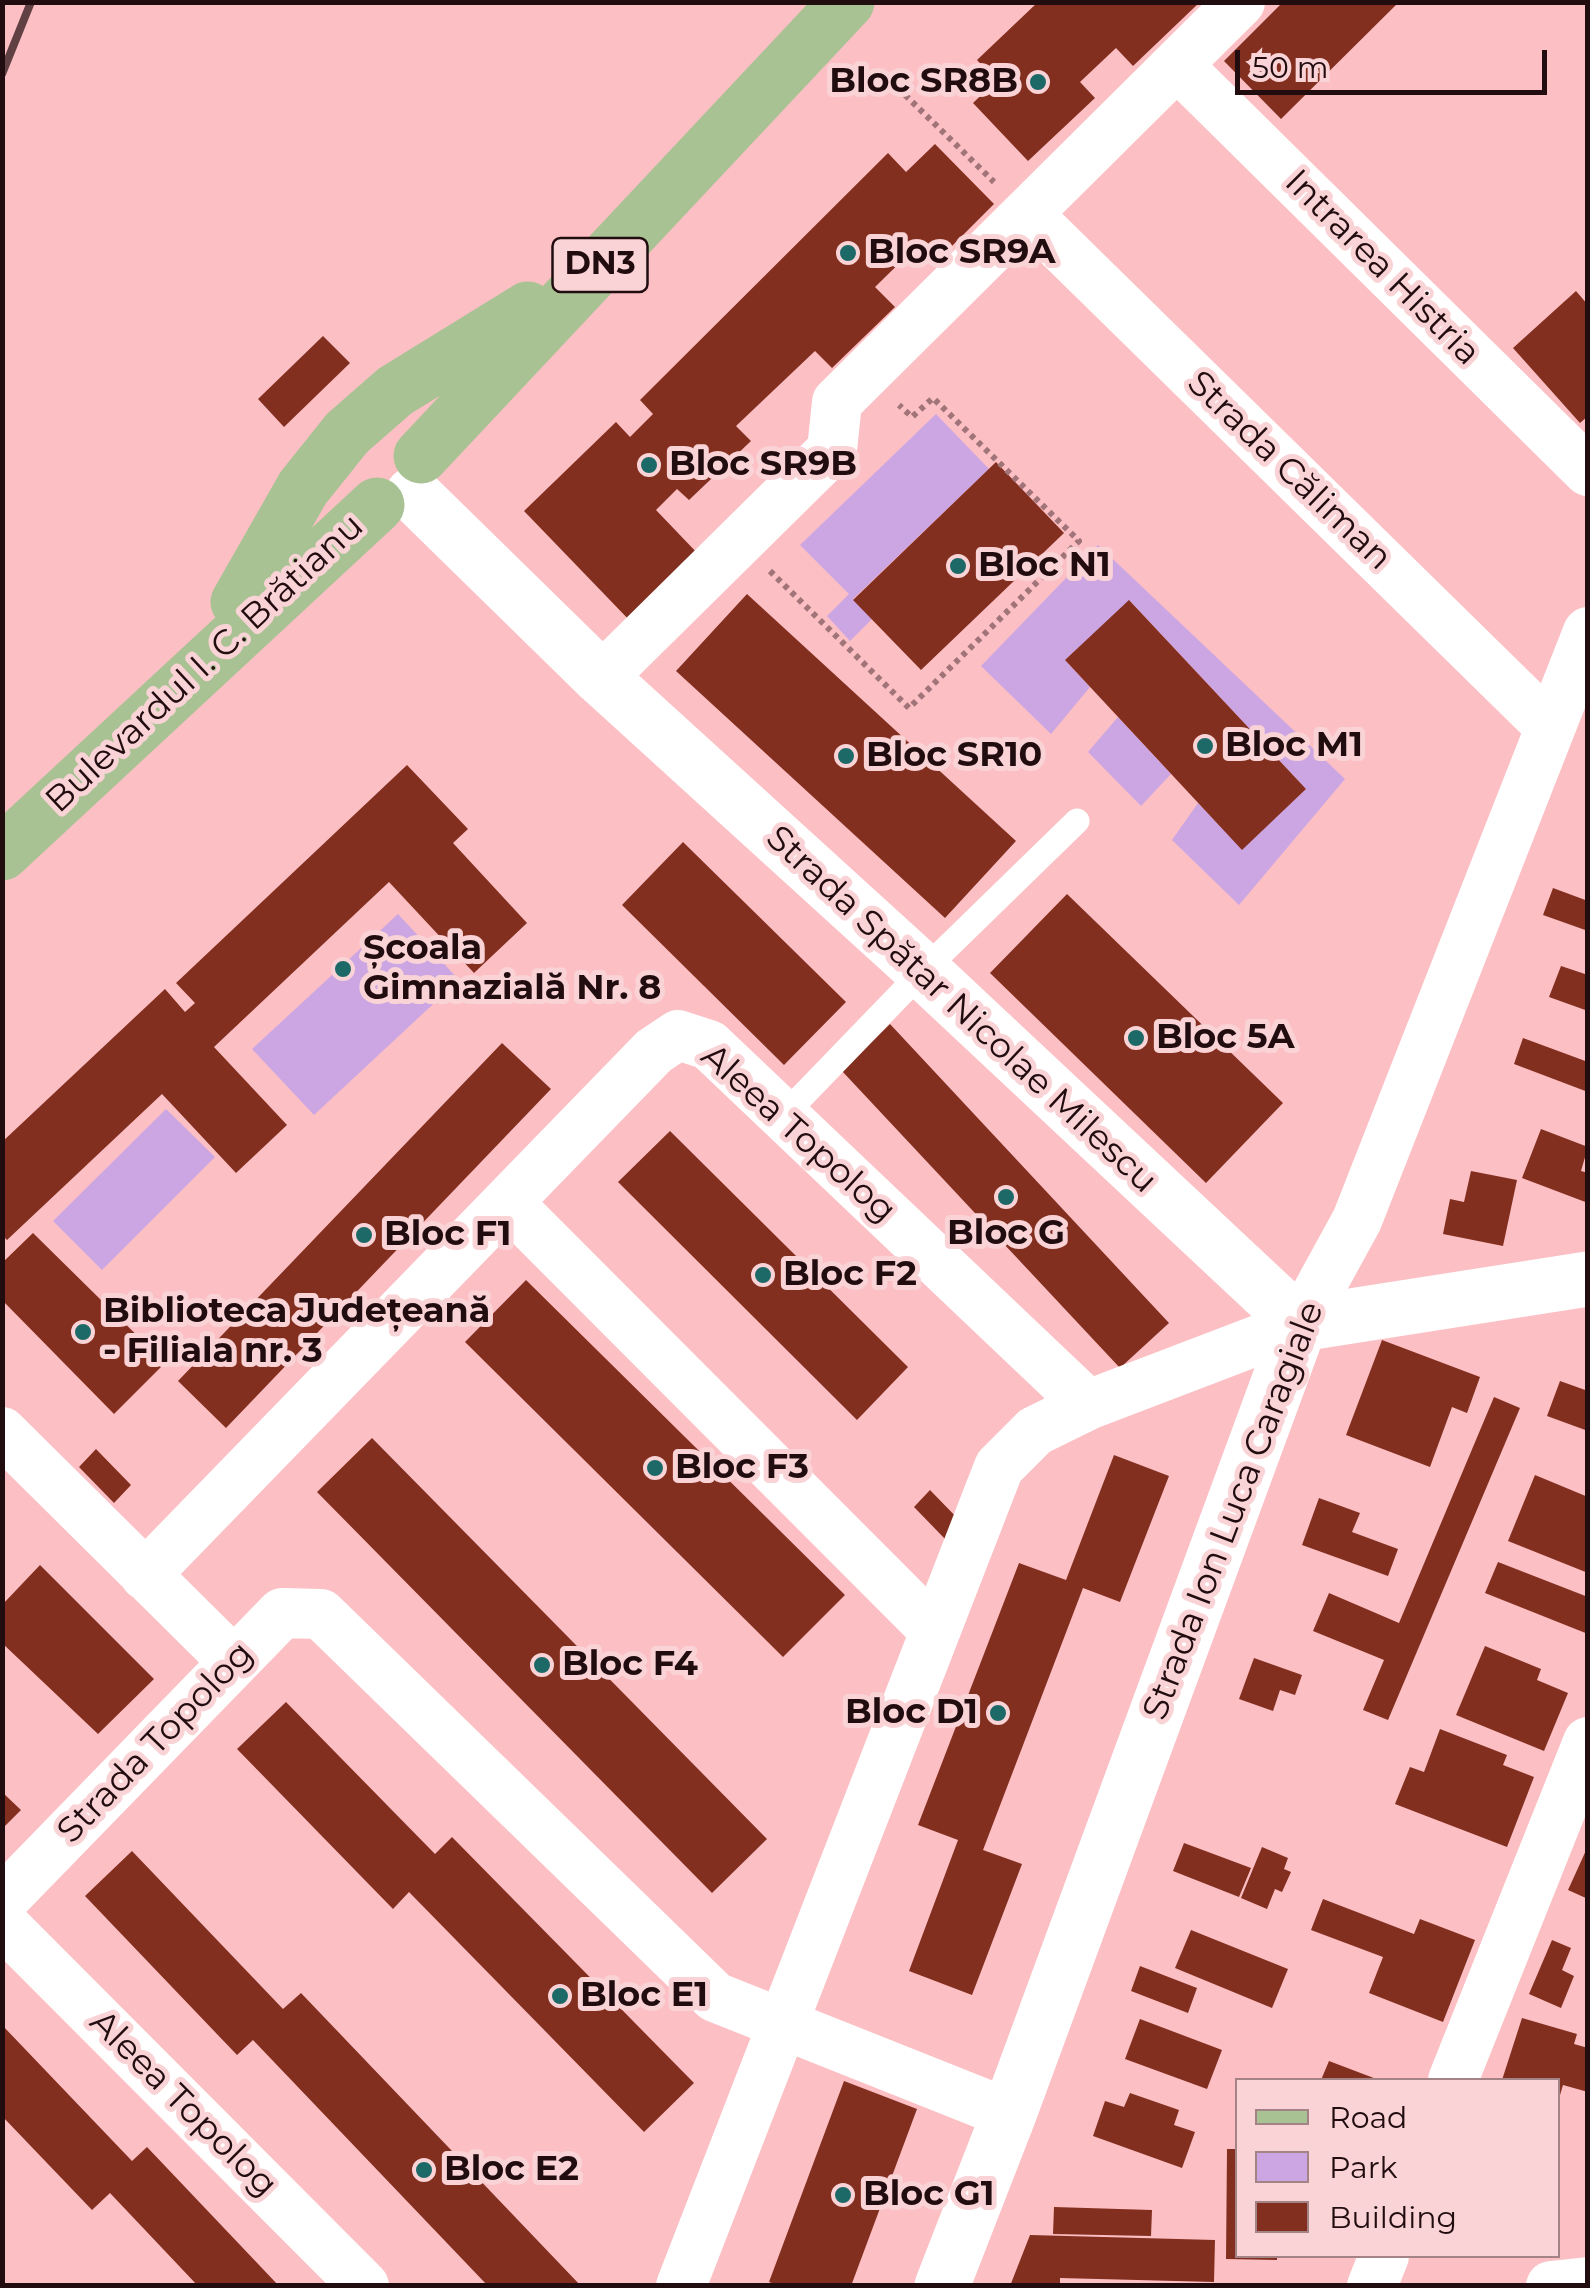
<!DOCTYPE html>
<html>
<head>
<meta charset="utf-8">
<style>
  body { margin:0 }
  #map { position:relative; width:1590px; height:2288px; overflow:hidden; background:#fcbfc4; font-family:Montserrat,sans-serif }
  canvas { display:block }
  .frame { position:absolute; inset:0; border:5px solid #210c0f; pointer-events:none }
  .legend { position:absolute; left:1235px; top:2078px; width:325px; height:180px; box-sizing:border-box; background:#f9d3d6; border:2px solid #a38386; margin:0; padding:12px 18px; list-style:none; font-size:30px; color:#210c0f }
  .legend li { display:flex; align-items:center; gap:20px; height:50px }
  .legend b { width:50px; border:2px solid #a38386 }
  .scale { position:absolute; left:1235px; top:50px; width:312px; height:45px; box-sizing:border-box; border:5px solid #210c0f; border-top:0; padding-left:12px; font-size:30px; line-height:35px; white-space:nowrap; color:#210c0f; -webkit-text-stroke:8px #f9d3d6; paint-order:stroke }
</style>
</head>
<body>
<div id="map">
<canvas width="1590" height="2288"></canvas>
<div class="frame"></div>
<ul class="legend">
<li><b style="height:12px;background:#a8c293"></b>Road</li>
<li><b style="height:28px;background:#cca6e3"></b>Park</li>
<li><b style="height:28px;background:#832f1f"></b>Building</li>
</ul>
<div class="scale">50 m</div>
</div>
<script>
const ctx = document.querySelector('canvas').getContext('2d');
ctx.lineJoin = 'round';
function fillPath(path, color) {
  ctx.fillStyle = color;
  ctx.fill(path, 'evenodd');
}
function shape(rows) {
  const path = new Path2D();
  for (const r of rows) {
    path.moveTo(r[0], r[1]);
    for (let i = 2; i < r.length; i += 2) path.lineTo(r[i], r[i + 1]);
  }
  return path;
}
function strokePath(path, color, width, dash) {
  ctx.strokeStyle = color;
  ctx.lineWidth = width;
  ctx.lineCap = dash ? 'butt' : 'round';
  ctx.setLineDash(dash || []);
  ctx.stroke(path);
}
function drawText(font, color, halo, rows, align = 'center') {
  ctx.font = font + ' Montserrat,sans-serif';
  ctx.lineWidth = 10;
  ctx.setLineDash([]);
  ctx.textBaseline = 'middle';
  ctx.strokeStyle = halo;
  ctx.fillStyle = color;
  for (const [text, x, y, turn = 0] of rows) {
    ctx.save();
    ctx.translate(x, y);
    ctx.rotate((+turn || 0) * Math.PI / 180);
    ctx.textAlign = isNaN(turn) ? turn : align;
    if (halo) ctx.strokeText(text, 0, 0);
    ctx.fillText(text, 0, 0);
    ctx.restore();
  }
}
const green = shape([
  [936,414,989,469,853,599,872,619,850,641,827,616,849,594,800,545],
  [1098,545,1345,779,1239,905,1172,840,1198,803,1242,849,1306,789,1130,601,1065,660,1090,687,1051,734,981,666],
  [1118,717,1171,774,1141,806,1088,752],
  [398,914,459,980,314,1115,252,1049],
  [166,1109,215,1157,102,1270,53,1221]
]);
const building = shape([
  [1038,2,1200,2,1133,66,1116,48,1080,82,1095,98,1028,161,973,103,996,81,977,60],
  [1283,2,1399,2,1281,119,1224,61],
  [935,144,994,204,936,262,919,244,875,287,895,307,832,368,815,351,736,426,751,441,689,500,677,489,656,510,701,557,633,624,524,511,616,422,630,437,653,414,640,400,888,153,906,172],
  [1576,291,1588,305,1588,416,1580,423,1513,348],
  [323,336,350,363,284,427,258,399],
  [996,462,1064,533,921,670,853,600],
  [747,594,1016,841,945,918,676,671],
  [1129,600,1306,789,1242,850,1065,660],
  [407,765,468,829,453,843,527,923,474,973,389,882,214,1047,287,1125,236,1173,162,1094,7,1240,2,1235,2,1142,165,989,185,1012,195,1003,176,983],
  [683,842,846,1002,784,1065,622,905],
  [1553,888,1588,901,1588,931,1543,915],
  [1067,894,1283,1103,1206,1183,990,973],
  [1561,966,1588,975,1588,1011,1549,997],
  [890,1024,1169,1323,1120,1368,842,1071],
  [1523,1038,1588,1062,1588,1092,1514,1064],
  [502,1043,551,1089,226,1428,178,1381],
  [1541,1129,1588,1147,1581,1171,1588,1173,1588,1203,1522,1178],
  [670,1131,908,1367,857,1420,618,1182],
  [1471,1171,1517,1180,1503,1246,1443,1234,1450,1199,1464,1202],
  [33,1233,165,1363,114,1414,2,1300,2,1263],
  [526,1280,845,1595,783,1657,465,1342],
  [1382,1340,1480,1377,1467,1413,1452,1407,1430,1467,1346,1435],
  [1560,1381,1588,1391,1588,1431,1547,1416],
  [1494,1397,1520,1408,1388,1720,1363,1710,1384,1660,1313,1631,1329,1593,1399,1623],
  [372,1438,767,1839,712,1893,317,1492],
  [96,1449,131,1485,114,1503,79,1467],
  [1114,1455,1169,1476,1120,1602,1083,1588,983,1850,1022,1864,972,1995,909,1971,958,1840,918,1825,1019,1563,1066,1580],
  [1535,1475,1588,1497,1588,1573,1508,1541],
  [930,1490,963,1524,946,1540,914,1507],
  [1319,1498,1360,1513,1352,1532,1398,1549,1388,1576,1302,1545],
  [1498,1562,1588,1597,1588,1634,1485,1593],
  [40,1565,154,1679,98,1734,2,1643,2,1605],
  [1485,1646,1541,1669,1537,1680,1568,1693,1544,1751,1456,1715],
  [1254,1658,1302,1675,1295,1695,1280,1690,1273,1711,1239,1699],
  [286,1702,435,1854,452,1837,694,2083,644,2132,409,1892,393,1909,237,1749],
  [1440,1729,1507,1755,1503,1765,1534,1777,1507,1847,1395,1804,1410,1767,1424,1772],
  [2,1792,21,1810,2,1829],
  [1184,1843,1251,1868,1239,1897,1173,1871],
  [1588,1846,1588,1899,1568,1890],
  [1262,1847,1288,1858,1284,1869,1291,1872,1282,1892,1275,1889,1267,1909,1241,1898],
  [132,1851,283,2009,301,1993,581,2286,488,2286,253,2040,237,2055,85,1896],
  [1323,1899,1414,1934,1420,1919,1475,1940,1443,2022,1369,1993,1383,1957,1311,1930],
  [1191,1930,1288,1969,1272,2008,1175,1968],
  [1552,1940,1571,1948,1562,1970,1574,1976,1561,2008,1529,1994],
  [1140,1966,1197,1988,1188,2013,1131,1991],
  [1522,2018,1577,2034,1574,2044,1588,2048,1588,2092,1563,2085,1558,2102,1558,2080,1502,2080],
  [1140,2019,1222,2050,1207,2089,1125,2059],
  [2,2025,132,2161,147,2147,279,2286,198,2286,110,2193,92,2210,2,2116],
  [1329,2061,1379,2080,1321,2080],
  [844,2081,917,2109,851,2286,780,2286,769,2282],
  [1130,2093,1179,2110,1174,2125,1195,2132,1182,2168,1093,2136,1105,2101,1124,2107],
  [1227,2149,1238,2149,1238,2256,1277,2256,1277,2260,1226,2259],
  [1054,2207,1152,2210,1151,2236,1053,2234],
  [1030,2235,1215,2240,1214,2282,1060,2278,1060,2286,1010,2286]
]);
const path = shape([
  [898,88,994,182],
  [770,571,909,708,1079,541,933,398,912,417,899,405]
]);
const lane = shape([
  [783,1116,923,971,1077,821]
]);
const street = shape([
  [1177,65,1588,471],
  [1027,214,1550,727],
  [601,678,832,450,837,402,1240,2],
  [509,1204,935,1631],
  [2,1432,234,1662],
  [145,1575,654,1051,678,1035,709,1045,1088,1405],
  [2,1901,282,1613,321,1614,715,1997,1009,2114],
  [2,1923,364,2286],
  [1453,2080,1588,1742],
  [681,2286,999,1467,1035,1431,1088,1405,1300,1324,1357,1220,1588,632],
  [1372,2286,1384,2256],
  [1551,2286,1588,2282]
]);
const secondary = shape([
  [413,494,601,678,923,971,1300,1324,1588,1279],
  [942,2286,1009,2114,1300,1324]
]);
const primary = shape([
  [421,456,847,2],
  [238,602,303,488,347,433,395,391,528,309],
  [2,853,377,505]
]);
const rail = shape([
  [2,74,31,2]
]);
const markers = [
  [1038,82,10,"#1d6968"],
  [848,253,10,"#1d6968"],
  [649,465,10,"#1d6968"],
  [958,566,10,"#1d6968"],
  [1205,746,10,"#1d6968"],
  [846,756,10,"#1d6968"],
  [343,969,10,"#1d6968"],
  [1136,1038,10,"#1d6968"],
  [1006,1197,10,"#1d6968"],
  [364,1235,10,"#1d6968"],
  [763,1275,10,"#1d6968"],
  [83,1332,10,"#1d6968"],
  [655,1468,10,"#1d6968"],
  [542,1665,10,"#1d6968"],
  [998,1713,10,"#1d6968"],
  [560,1996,10,"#1d6968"],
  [424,2170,10,"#1d6968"],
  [843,2195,10,"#1d6968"]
];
const shields = [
  [600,265,95]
];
const shieldNames = [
  ["DN3",600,265]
];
const poiNames = [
  ["Bloc SR8B",1018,82,"right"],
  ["Bloc SR9A",868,253],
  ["Bloc SR9B",669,465],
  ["Bloc N1",978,566],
  ["Bloc M1",1225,746],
  ["Bloc SR10",866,756],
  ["Școala",363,949],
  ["Gimnazială Nr. 8",363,989],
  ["Bloc 5A",1156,1038],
  ["Bloc G",1006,1234,"center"],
  ["Bloc F1",384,1235],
  ["Bloc F2",783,1275],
  ["Biblioteca Județeană",103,1312],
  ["- Filiala nr. 3",103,1352],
  ["Bloc F3",675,1468],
  ["Bloc F4",562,1665],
  ["Bloc D1",978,1713,"right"],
  ["Bloc E1",580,1996],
  ["Bloc E2",444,2170],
  ["Bloc G1",863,2195]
];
const streetNames = [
  ["Intrarea Histria",1382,268,45],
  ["Strada Căliman",1289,471,44],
  ["Bulevardul I. C. Brătianu",205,664,-43],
  ["Strada Spătar Nicolae Milescu",961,1010,43],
  ["Aleea Topolog",798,1134,42],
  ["Strada Ion Luca Caragiale",1234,1511,-69],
  ["Strada Topolog",156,1743,-46],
  ["Aleea Topolog",183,2104,45]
];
fillPath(green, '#cca6e3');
fillPath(building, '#832f1f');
strokePath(path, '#a07478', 6, [5, 5]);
strokePath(lane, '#fff', 25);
strokePath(street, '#fff', 50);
strokePath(secondary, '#fff', 55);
strokePath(primary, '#a8c293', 55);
strokePath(rail, '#614044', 8);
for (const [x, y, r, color] of markers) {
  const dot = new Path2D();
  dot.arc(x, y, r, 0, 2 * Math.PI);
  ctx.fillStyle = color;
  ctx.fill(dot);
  strokePath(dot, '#f9d3d6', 4);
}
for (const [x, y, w] of shields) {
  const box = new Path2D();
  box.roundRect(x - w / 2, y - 27, w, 54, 8);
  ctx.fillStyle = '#f9d3d6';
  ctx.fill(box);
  strokePath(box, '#210c0f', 2.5);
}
drawText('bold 32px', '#210c0f', null, shieldNames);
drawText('bold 35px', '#210c0f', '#f9d3d6', poiNames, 'left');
drawText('35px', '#210c0f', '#f9d3d6', streetNames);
</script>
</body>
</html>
